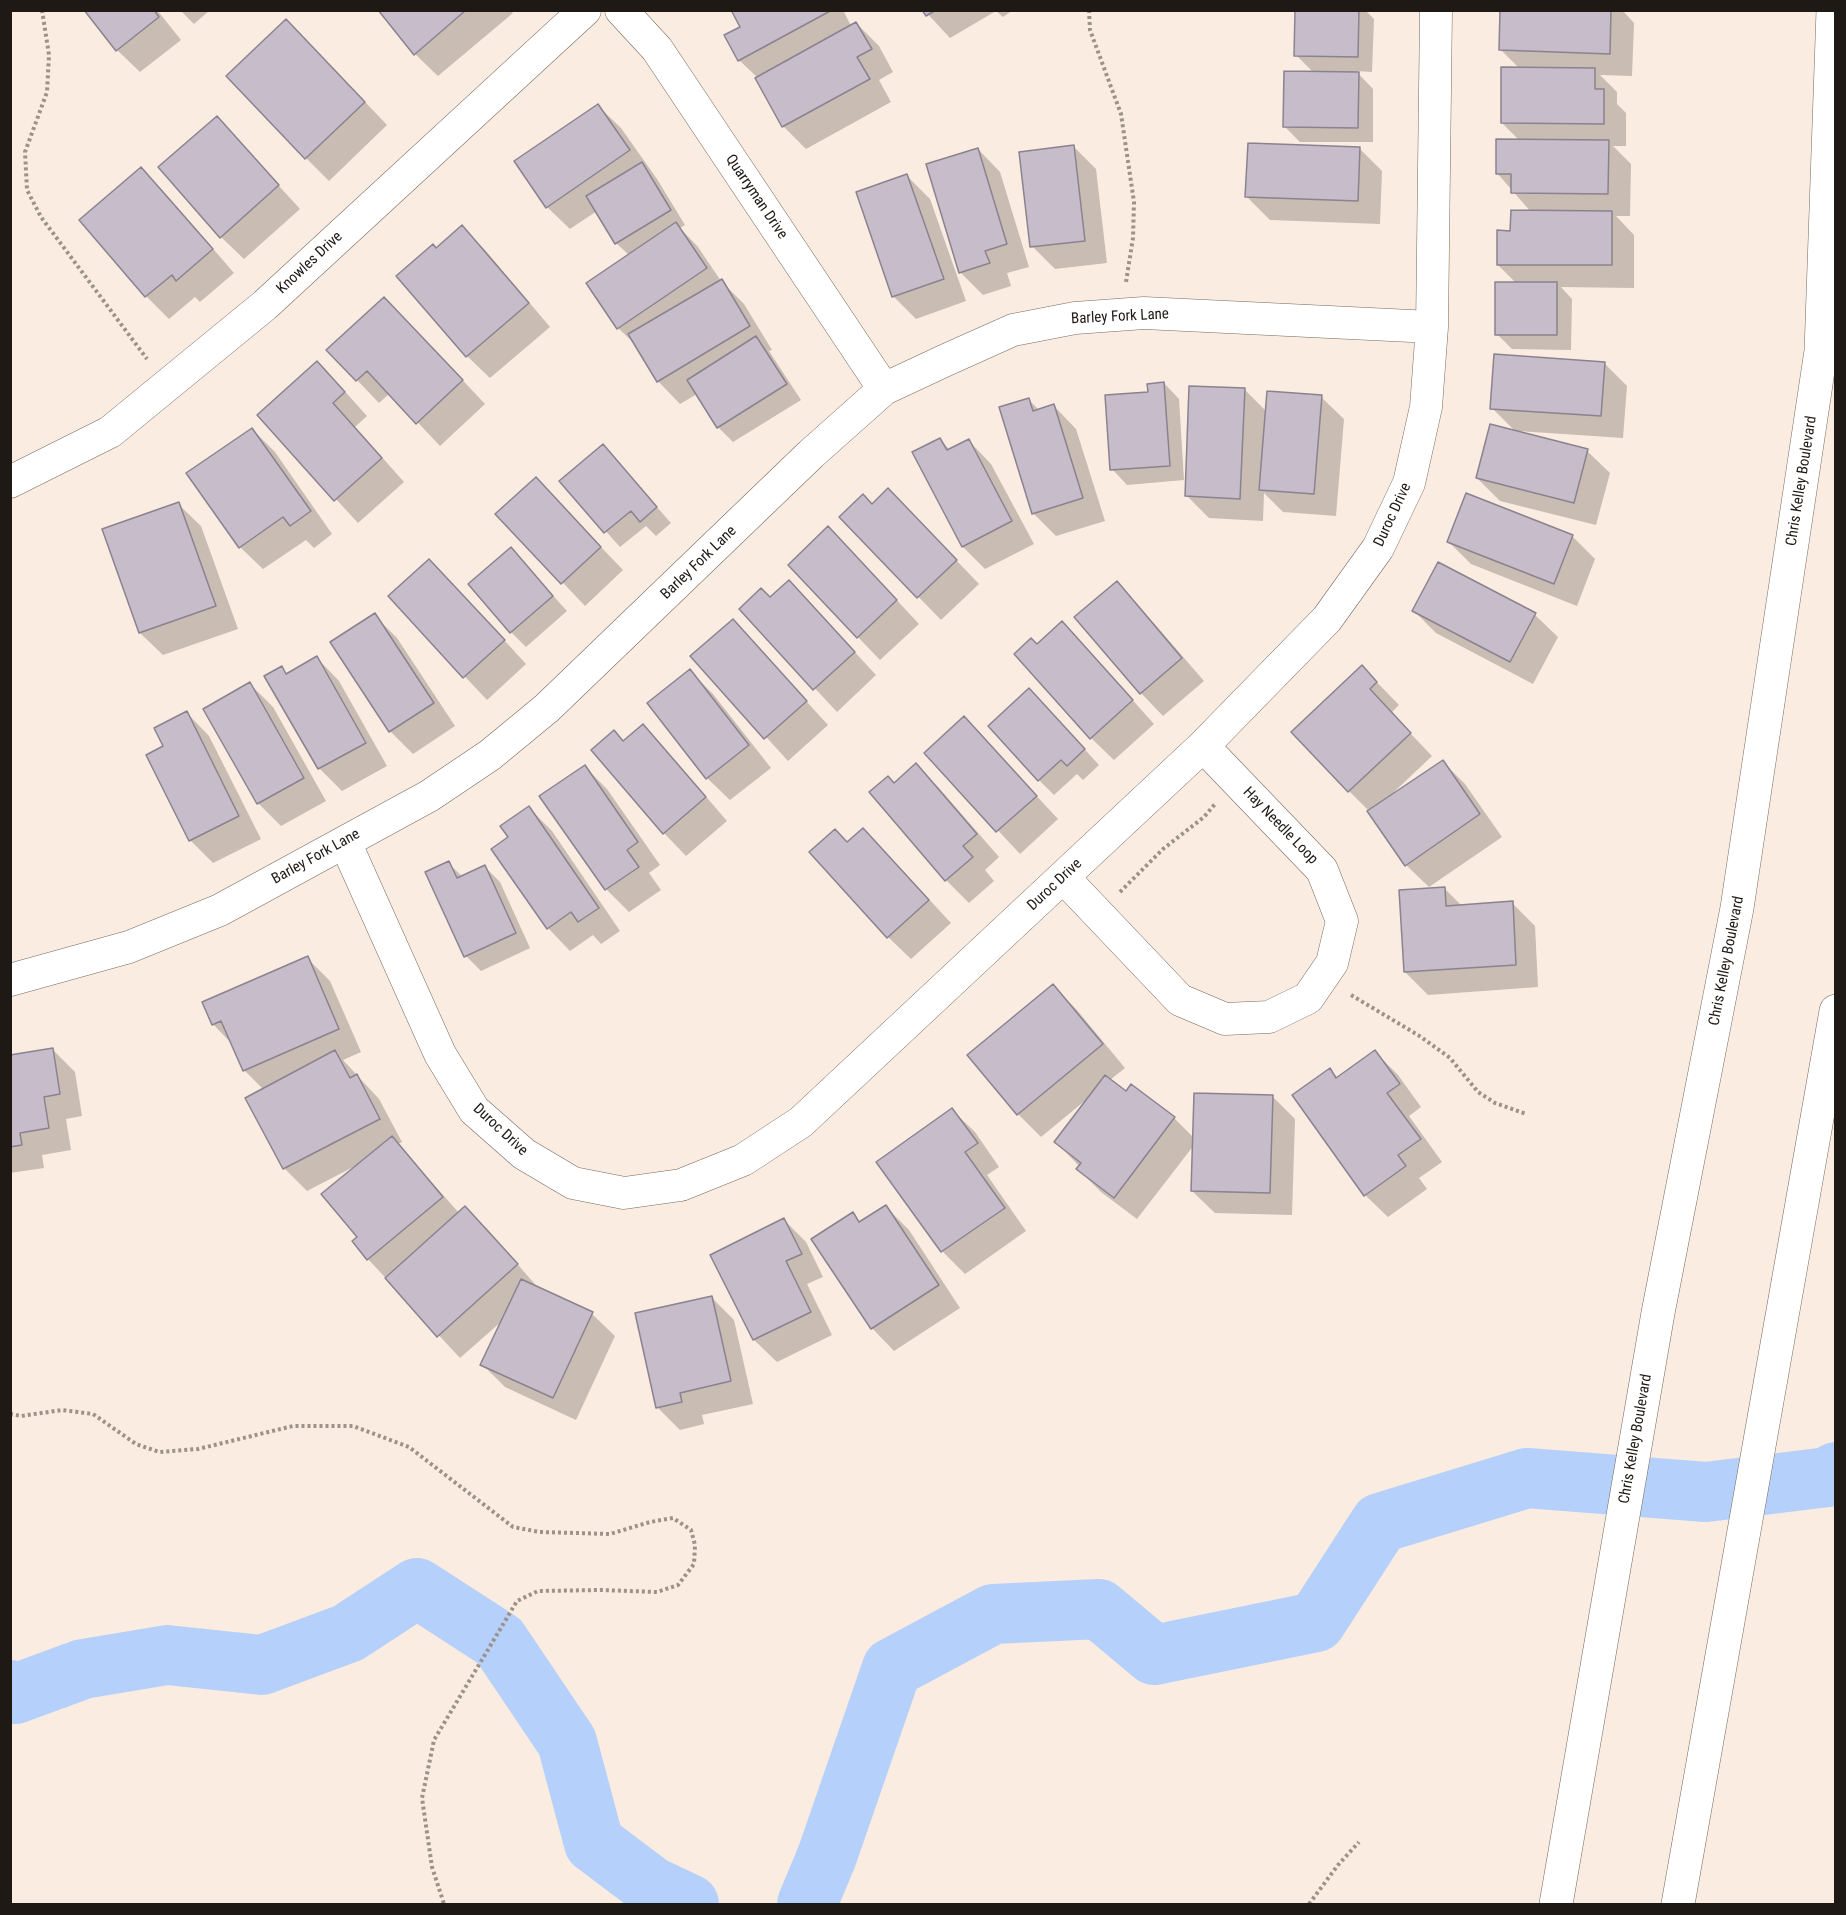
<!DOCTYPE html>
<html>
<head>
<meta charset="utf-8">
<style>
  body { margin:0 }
  #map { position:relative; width:1846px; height:1915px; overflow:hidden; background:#faece0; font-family:"Roboto Condensed",sans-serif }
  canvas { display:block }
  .frame { position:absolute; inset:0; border:12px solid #1e1915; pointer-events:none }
</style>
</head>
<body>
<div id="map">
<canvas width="1846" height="1915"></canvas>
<div class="frame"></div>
</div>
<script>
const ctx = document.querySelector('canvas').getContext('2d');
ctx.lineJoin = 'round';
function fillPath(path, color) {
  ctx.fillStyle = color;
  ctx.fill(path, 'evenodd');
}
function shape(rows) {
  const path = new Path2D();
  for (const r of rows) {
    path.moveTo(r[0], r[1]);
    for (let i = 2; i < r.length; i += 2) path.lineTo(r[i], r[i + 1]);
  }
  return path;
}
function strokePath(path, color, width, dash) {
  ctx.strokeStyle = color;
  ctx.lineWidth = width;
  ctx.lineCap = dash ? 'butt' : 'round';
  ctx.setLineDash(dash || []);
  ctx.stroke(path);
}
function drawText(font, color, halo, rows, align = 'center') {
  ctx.font = font + ' "Roboto Condensed",sans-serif';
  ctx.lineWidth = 4.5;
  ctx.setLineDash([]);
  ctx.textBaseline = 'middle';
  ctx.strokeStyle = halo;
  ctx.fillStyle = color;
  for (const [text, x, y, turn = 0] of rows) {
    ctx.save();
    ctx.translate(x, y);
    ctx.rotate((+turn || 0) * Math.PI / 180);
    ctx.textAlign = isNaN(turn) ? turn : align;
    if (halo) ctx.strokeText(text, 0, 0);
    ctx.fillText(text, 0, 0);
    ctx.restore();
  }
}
const shadow = shape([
  [86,10,157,10,181,40,140,72,117,50],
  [180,10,210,10,194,24],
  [380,10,510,10,513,13,438,76,415,54],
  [733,10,843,10,851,26,856,23,879,46,893,72,879,80,891,102,806,149,783,126,757,79,758,78,739,60,742,27],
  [924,10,1013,10,1003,17,996,11,950,38],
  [1297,10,1365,10,1374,19,1372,72,1356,71,1373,89,1373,142,1300,142,1285,127,1314,73,1296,55],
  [1502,10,1622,10,1634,23,1632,76,1600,75,1617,92,1617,104,1626,113,1626,146,1613,146,1631,164,1630,216,1616,216,1634,235,1634,288,1561,287,1572,299,1571,350,1512,349,1497,334,1517,284,1498,265,1512,232,1531,212,1497,173,1520,141,1502,123,1520,69,1500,49],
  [309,43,387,125,329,181,306,158],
  [598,106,621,128,657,179,685,225,680,228,698,247,721,281,744,304,772,350,769,351,801,400,733,442,718,427,697,394,680,404,658,381,638,347,618,328,629,255,616,243,597,211,570,229,547,207],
  [217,118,300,209,244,259,221,237],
  [1073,146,1096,169,1107,263,1055,269,1032,246],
  [1359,148,1382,171,1380,224,1270,220,1247,197],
  [978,149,1000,172,1029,267,1007,273,1011,286,983,295,960,272],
  [141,169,164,192,234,273,200,302,195,297,169,319,146,296,81,220],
  [907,176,930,199,966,301,916,319,893,296],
  [462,227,485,250,550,327,490,378,467,356,437,249],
  [407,321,485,404,440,446,390,393,379,403,357,380],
  [1604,363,1627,386,1623,438,1518,431,1587,451,1610,473,1596,525,1500,501,1477,478,1516,432,1492,408],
  [1164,383,1179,399,1184,480,1127,485,1112,469],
  [340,386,367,416,355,427,404,482,358,523,259,415],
  [1244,389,1267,412,1321,397,1344,419,1336,516,1283,512,1264,493,1263,521,1209,518,1187,496],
  [1028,399,1039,410,1054,406,1076,429,1105,521,1056,536,1033,513],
  [252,429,275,452,332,534,314,548,306,540,263,569,240,547],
  [940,440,950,450,969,441,991,464,1034,544,985,569,963,547],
  [603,446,671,523,656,536,646,526,620,547,561,481],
  [536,479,623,570,585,606,498,514],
  [1467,495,1572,536,1595,559,1577,606,1471,564,1448,541],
  [178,504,201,526,238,629,163,655,140,633,104,530],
  [872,505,911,513,979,584,941,620,841,517],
  [511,549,567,611,526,647,511,632],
  [851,551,919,624,880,660,858,637],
  [452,583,526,664,487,700,390,597],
  [1117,583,1139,606,1204,681,1163,716,1141,693],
  [811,605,876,675,837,712,741,609],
  [1414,611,1535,615,1558,637,1533,684,1436,633],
  [374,615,397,638,455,726,413,754,390,731,332,643],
  [733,621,828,725,788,761,693,656],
  [1037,646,1084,646,1154,724,1114,760,1091,738],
  [317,658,339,681,387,766,342,791,319,768,281,668,288,674],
  [1362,667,1399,705,1391,713,1432,756,1394,792,1395,794,1442,761,1465,784,1502,837,1429,887,1406,865,1368,810,1349,791],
  [690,671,713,694,771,768,730,800,707,778],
  [250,684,273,707,326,801,281,826,258,803],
  [1044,705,1099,765,1083,780,1077,774,1054,795,1039,780],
  [187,713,209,736,261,839,213,863,190,840,165,747],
  [964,718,1058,819,1020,854,926,753],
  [643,726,665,749,727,821,686,856,664,833,624,742],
  [916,765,939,788,999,857,985,870,994,881,969,903,946,880,871,793,895,784],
  [585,767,607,789,660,865,649,873,661,890,629,912,606,889,541,796],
  [529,808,552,831,620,931,601,944,593,935,570,951,548,928,510,838],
  [847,843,885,852,951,923,911,959,888,937],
  [448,863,463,877,485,867,500,882,530,948,481,971,466,956],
  [1444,888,1462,906,1512,903,1535,926,1538,987,1428,995,1405,972],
  [307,958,330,981,361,1052,343,1060,379,1099,402,1142,398,1144,459,1213,465,1208,488,1230,539,1289,592,1314,615,1336,576,1420,505,1387,482,1364,502,1321,460,1358,368,1259,354,1242,360,1237,357,1165,307,1191,284,1168,247,1098,264,1090,244,1070,232,1044,213,1024],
  [1053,986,1076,1009,1125,1068,1110,1080,1126,1093,1174,1118,1194,1138,1272,1096,1295,1119,1292,1215,1215,1213,1192,1191,1194,1145,1137,1219,1101,1192,1078,1169,1080,1167,1056,1142,1087,1099,1041,1137,1018,1114,969,1056],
  [52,1049,75,1072,82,1116,66,1119,71,1150,42,1155,44,1168,10,1173,10,1056],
  [1375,1052,1398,1075,1421,1107,1409,1116,1442,1162,1419,1178,1427,1189,1388,1217,1365,1195,1330,1070,1338,1078],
  [952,1110,975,1132,999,1167,987,1175,1026,1231,965,1274,943,1252,879,1162],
  [886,1207,909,1230,960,1308,894,1351,872,1328,852,1214,861,1223],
  [784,1220,806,1242,823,1277,807,1284,832,1335,777,1362,754,1340,712,1255],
  [711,1297,734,1320,753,1404,702,1415,704,1424,680,1430,657,1407]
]);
const river = shape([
  [10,1690,15,1694,83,1669,167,1655,262,1665,348,1633,417,1588,499,1641,567,1742,594,1843,651,1886,689,1904],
  [807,1904,827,1856,892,1668,993,1614,1099,1609,1154,1655,1316,1622,1380,1523,1527,1478,1706,1492,1828,1477,1836,1472]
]);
const building = shape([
  [84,10,154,10,159,17,116,51,84,10],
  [378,10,466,10,414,55,378,10],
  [731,10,832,10,738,61,724,35,740,27,731,10],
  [922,10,936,10,926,16,922,10],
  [1295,10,1359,10,1358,57,1294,56,1295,10],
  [1500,10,1611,10,1610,54,1499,50,1500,10],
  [286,19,365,102,305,159,226,76,286,19],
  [856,22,872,49,857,57,870,79,782,127,755,78,856,22],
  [1501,67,1595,68,1595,89,1604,89,1604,124,1501,123,1501,67],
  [1284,71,1359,72,1358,128,1283,127,1284,71],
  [598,104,630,150,546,208,514,161,598,104],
  [217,116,279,185,220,238,158,167,217,116],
  [1496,139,1609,140,1608,194,1511,193,1511,174,1496,174,1496,139],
  [1248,143,1360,147,1358,201,1245,197,1248,143],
  [1074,145,1085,241,1030,247,1019,152,1074,145],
  [978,148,1007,244,985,251,990,263,959,273,926,164,978,148],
  [642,162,671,210,615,244,586,196,642,162],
  [141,167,213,249,176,281,172,275,145,297,79,220,141,167],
  [907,174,944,279,892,297,856,192,907,174],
  [1511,210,1612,211,1612,265,1497,265,1497,230,1510,231,1511,210],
  [676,222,707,268,617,329,586,283,676,222],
  [462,225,529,303,466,357,396,276,433,244,436,248,462,225],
  [722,279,750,326,657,382,628,334,722,279],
  [1495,282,1557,282,1557,335,1495,335,1495,282],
  [384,297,463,380,416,424,367,371,356,381,326,350,384,297],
  [756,336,787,384,717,428,687,380,756,336],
  [1494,354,1605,362,1601,416,1490,409,1494,354],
  [317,361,345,392,333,403,382,458,334,501,257,415,317,361],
  [1164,382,1170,466,1110,470,1105,395,1148,392,1147,384,1164,382],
  [1189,386,1245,388,1240,499,1185,496,1189,386],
  [1267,391,1322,395,1314,494,1259,490,1267,391],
  [1029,398,1033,411,1054,404,1083,498,1032,514,999,407,1029,398],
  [1490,424,1588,449,1574,503,1476,478,1490,424],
  [252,428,311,511,290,526,283,517,239,548,186,473,252,428],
  [940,438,947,450,969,439,1012,521,962,547,912,452,940,438],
  [603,444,657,507,640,522,631,511,604,533,559,481,603,444],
  [536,477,601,547,561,584,495,514,536,477],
  [888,488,957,560,917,598,839,517,863,494,872,504,888,488],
  [1466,493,1573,535,1554,584,1447,542,1466,493],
  [179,502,216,606,139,633,102,529,179,502],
  [828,526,897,600,857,638,788,565,828,526],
  [511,547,553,596,510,633,468,584,511,547],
  [429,559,505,640,463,678,388,596,429,559],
  [1438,562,1536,613,1510,662,1412,611,1438,562],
  [789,580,855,652,813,690,739,609,761,588,770,597,789,580],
  [1117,581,1182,658,1140,694,1074,617,1117,581],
  [375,613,434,703,389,732,330,642,375,613],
  [733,619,807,701,764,739,690,656,733,619],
  [1062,621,1133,700,1090,739,1014,654,1031,638,1037,644,1062,621],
  [317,656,366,743,318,769,264,676,282,666,286,674,317,656],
  [1362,665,1377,682,1370,689,1411,733,1348,792,1291,732,1362,665],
  [690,669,749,745,706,779,647,703,690,669],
  [250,682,304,778,257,804,203,709,250,682],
  [1029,688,1085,749,1067,766,1061,760,1038,781,988,726,1029,688],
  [187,711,239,816,189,841,146,755,163,746,154,728,187,711],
  [964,716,1037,796,996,832,924,753,964,716],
  [643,724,706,797,663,834,591,750,614,730,623,741,643,724],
  [1443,760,1480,814,1405,866,1367,811,1443,760],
  [916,763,977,834,963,846,973,857,945,881,869,792,888,776,894,783,916,763],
  [585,765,638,842,627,850,639,867,605,890,539,796,585,765],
  [529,806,599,908,578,922,571,912,547,929,491,849,508,837,500,826,529,806],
  [863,828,929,900,887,938,809,852,835,829,847,842,863,828],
  [449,861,457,878,485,865,516,933,464,957,425,872,449,861],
  [1445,887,1446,906,1513,901,1516,965,1404,972,1399,890,1445,887],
  [308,956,339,1029,243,1071,221,1021,212,1025,202,1002,308,956],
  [1053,984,1103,1044,1017,1115,967,1055,1053,984],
  [53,1048,60,1094,44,1097,49,1128,20,1133,22,1145,10,1147,10,1055,53,1048],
  [335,1050,350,1078,357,1074,380,1119,283,1169,245,1098,335,1050],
  [1375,1050,1400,1084,1387,1093,1421,1139,1398,1155,1406,1166,1364,1196,1292,1095,1330,1068,1336,1078,1375,1050],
  [1105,1075,1126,1091,1131,1084,1175,1117,1114,1198,1076,1169,1081,1163,1054,1142,1105,1075],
  [1194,1093,1273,1095,1270,1193,1191,1191,1194,1093],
  [952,1108,978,1143,965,1152,1005,1208,941,1252,876,1162,952,1108],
  [392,1136,443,1197,367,1260,352,1241,357,1237,321,1194,392,1136],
  [886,1205,939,1285,871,1329,811,1239,853,1212,859,1222,886,1205],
  [465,1206,518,1264,437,1337,385,1278,465,1206],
  [784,1218,802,1254,786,1261,811,1312,753,1340,710,1255,784,1218],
  [521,1279,593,1312,553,1398,480,1365,521,1279],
  [712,1296,731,1381,680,1393,682,1402,656,1408,635,1313,712,1296]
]);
const path = shape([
  [42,10,49,55,47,92,25,152,27,190,41,217,147,359],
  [1089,10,1090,30,1121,114,1134,202,1133,238,1126,282],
  [1120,892,1163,849,1204,817,1215,804],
  [1351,995,1418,1035,1450,1058,1478,1092,1495,1103,1526,1114],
  [10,1414,21,1416,62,1410,93,1414,136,1444,159,1452,198,1449,293,1426,353,1426,409,1447,513,1527,540,1532,610,1534,650,1522,673,1518,691,1530,695,1545,694,1564,678,1585,657,1592,601,1590,538,1591,517,1601,434,1740,422,1798,432,1867,444,1904],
  [1309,1904,1338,1865,1359,1842]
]);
const street = shape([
  [621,10,657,49,884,389],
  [10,482,110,432,265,305,585,10],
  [345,842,440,1054,474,1110,524,1154,573,1183,624,1193,681,1185,743,1160,801,1122,1203,746,1327,619,1378,548,1409,483,1426,407,1432,327,1436,10],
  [1063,877,1180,1000,1225,1019,1269,1017,1308,998,1332,963,1342,921,1322,870,1203,746],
  [10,980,129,947,220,910,429,796,490,755,547,708,811,454,884,389,946,360,1013,330,1075,318,1144,313,1432,327]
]);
const secondary = shape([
  [1556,1904,1658,1313,1737,908,1821,351,1833,10],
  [1678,1904,1836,1011]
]);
const streetNames = [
  ["Quarryman Drive",756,197,56],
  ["Knowles Drive",310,263,-43],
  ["Barley Fork Lane",1120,317,-3],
  ["Chris Kelley Boulevard",1802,481,-81],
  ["Duroc Drive",1393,515,-65],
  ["Barley Fork Lane",699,563,-44],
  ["Hay Needle Loop",1280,826,46],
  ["Barley Fork Lane",316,857,-29],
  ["Duroc Drive",1055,885,-43],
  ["Chris Kelley Boulevard",1727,961,-79],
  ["Duroc Drive",500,1130,43],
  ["Chris Kelley Boulevard",1636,1439,-80]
];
fillPath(shadow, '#0003');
strokePath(river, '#b5d0fb', 60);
fillPath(building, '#c6bcca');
strokePath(building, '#8b828f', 1.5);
strokePath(street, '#76695f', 33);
strokePath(secondary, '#76695f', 34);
strokePath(path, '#9c9289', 4, [3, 3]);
strokePath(street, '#fff', 32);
strokePath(secondary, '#fff', 33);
drawText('15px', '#1e1915', '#fff', streetNames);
</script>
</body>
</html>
